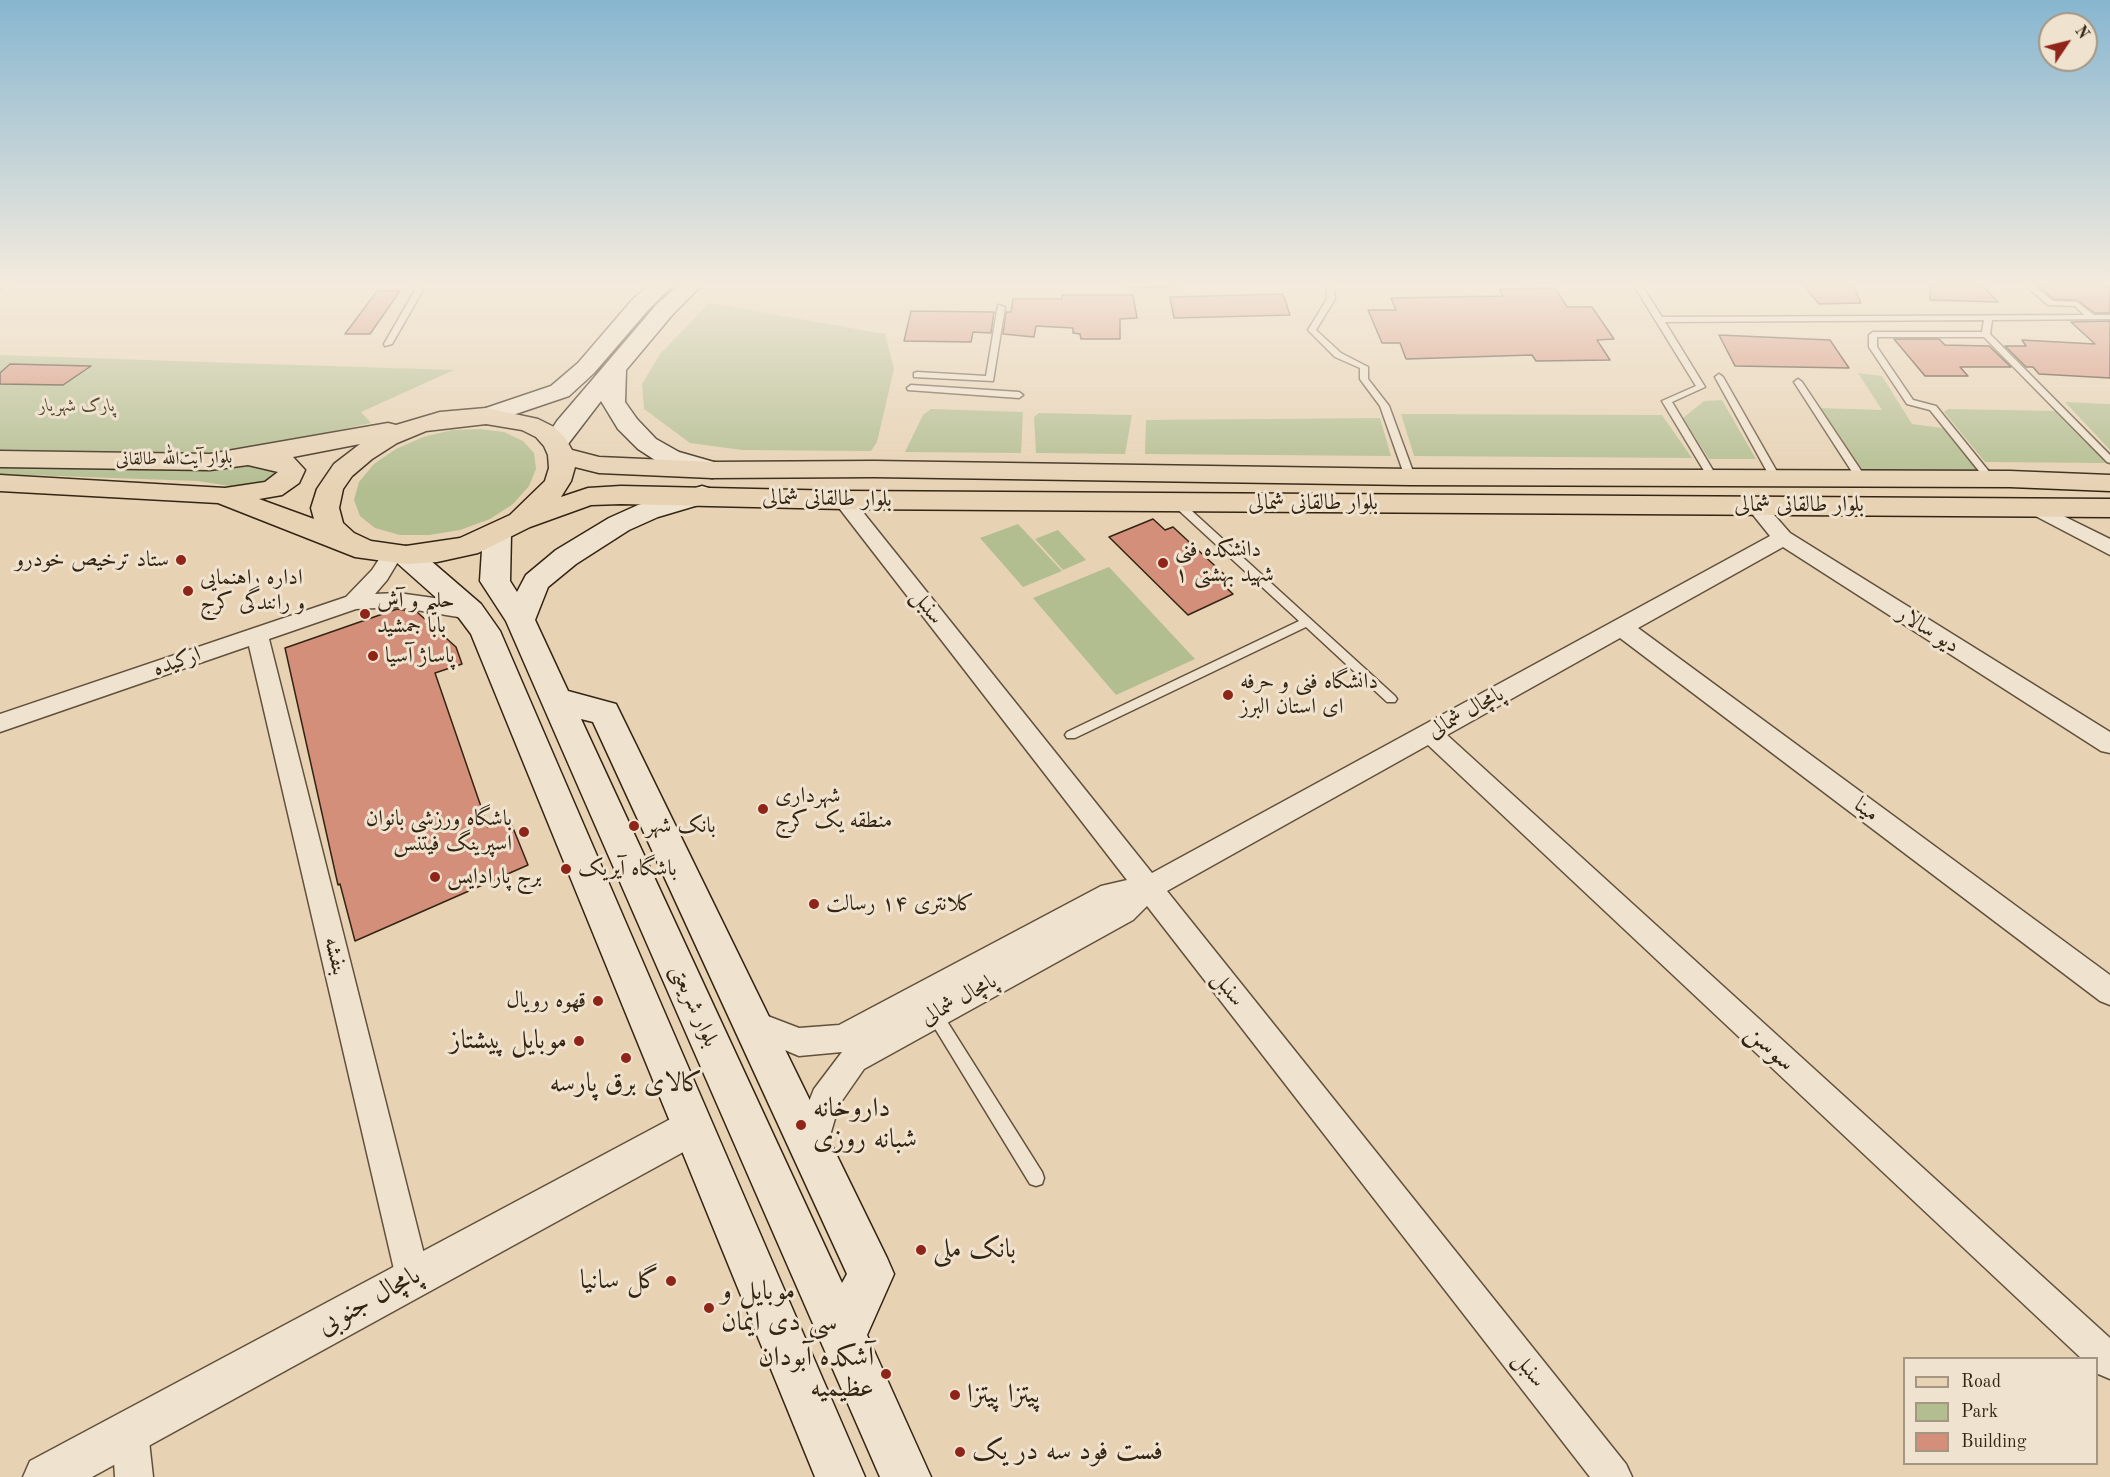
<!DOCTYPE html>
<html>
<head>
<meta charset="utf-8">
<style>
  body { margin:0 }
  #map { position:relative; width:2110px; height:1477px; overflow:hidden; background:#e7d2b4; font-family:"Old Standard TT",serif }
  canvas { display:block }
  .legend { position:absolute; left:1903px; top:1357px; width:195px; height:108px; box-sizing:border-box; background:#efe2ce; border:2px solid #a49683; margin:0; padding:8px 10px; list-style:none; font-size:18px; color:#342513 }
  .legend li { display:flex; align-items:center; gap:12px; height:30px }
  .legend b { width:30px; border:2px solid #a49683 }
  .north { position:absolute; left:2038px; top:12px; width:60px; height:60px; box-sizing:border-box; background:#efe2ce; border:2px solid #a49683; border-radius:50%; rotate:55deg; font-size:16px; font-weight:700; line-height:24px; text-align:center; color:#342513 }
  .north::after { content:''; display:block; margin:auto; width:21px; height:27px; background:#8f2418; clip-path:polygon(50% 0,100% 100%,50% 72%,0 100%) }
</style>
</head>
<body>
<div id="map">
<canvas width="2110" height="1477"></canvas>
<ul class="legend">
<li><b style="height:8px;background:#e7d2b4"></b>Road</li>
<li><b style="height:16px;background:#b2bd90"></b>Park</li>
<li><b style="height:16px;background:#d48f7a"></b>Building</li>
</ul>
<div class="north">N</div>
</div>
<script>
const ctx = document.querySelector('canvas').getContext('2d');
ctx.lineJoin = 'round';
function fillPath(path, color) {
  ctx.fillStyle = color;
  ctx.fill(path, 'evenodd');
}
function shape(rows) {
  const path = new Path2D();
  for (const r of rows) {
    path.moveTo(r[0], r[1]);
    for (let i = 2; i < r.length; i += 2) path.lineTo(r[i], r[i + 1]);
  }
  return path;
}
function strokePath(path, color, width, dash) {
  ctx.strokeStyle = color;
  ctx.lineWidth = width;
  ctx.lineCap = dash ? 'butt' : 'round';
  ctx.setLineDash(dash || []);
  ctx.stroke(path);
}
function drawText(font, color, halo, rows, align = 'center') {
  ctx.font = font + ' "Old Standard TT",Amiri,serif';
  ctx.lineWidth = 6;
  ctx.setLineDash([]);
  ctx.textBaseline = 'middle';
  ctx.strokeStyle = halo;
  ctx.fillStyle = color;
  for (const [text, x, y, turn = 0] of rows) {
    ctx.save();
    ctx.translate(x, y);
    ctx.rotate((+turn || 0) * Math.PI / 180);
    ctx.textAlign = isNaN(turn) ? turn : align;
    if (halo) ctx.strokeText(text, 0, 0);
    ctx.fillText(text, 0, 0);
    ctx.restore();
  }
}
const green = shape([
  [709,303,885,334,894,369,877,442,871,451,742,450,690,443,644,409,642,384,660,354],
  [0,355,234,363,454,370,361,412,371,423,221,456,0,454],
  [1858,373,1882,376,1912,424,1943,428,1980,474,1865,474,1821,408,1882,410],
  [1722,400,1756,459,1709,459,1683,418,1704,401],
  [2065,402,2110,404,2110,450],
  [931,409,1023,412,1021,453,905,452,923,415],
  [1948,409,2058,411,2106,463,1985,462,1944,412],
  [1039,413,1132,415,1125,454,1036,453,1034,417],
  [1401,414,1662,415,1692,458,1414,456],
  [1380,418,1391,456,1145,454,1146,420],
  [480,429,504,432,523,441,534,453,536,469,529,486,513,504,490,519,460,530,429,535,400,535,375,528,360,516,354,500,359,482,374,464,396,449,423,437,452,430],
  [264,463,281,472,275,480,242,488,198,481,0,474,0,464,241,467],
  [1018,524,1062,571,1023,587,980,538],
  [1058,530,1086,560,1063,570,1035,539],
  [1109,567,1195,659,1116,695,1033,598]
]);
const building = shape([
  [1802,284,1853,284,1861,303,1819,304,1802,284],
  [1930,284,1981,284,1998,302,1930,300,1930,284],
  [2035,284,2110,284,2110,313,2095,313,2077,300,2054,299,2035,284],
  [1555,288,1567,307,1592,307,1614,339,1597,340,1610,360,1536,361,1532,355,1406,359,1400,343,1382,343,1368,310,1396,310,1391,298,1503,296,1499,289,1555,288],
  [377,291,400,291,370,334,345,334,377,291],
  [1283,294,1290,315,1174,318,1170,297,1283,294],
  [1062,295,1133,295,1137,318,1120,319,1120,339,1081,339,1080,334,1073,333,1073,328,1036,326,1034,337,1003,334,1006,312,1011,312,1013,299,1062,299,1062,295],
  [911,311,994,312,991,333,973,332,971,342,904,341,911,311],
  [2110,321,2110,378,2039,374,2033,367,2026,367,2005,346,2026,346,2022,340,2095,344,2071,322,2110,321],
  [1719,335,1830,340,1849,368,1735,366,1719,335],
  [1894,339,1939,339,1945,345,1989,346,2011,367,1960,367,1968,376,1925,376,1894,339],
  [10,364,91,366,63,385,0,384,0,373,10,364],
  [1153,519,1165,530,1173,527,1226,576,1218,580,1233,594,1188,615,1109,537,1153,519],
  [397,609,417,612,456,647,462,664,435,673,488,827,509,818,528,865,355,941,340,884,338,885,285,648,397,609]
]);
const service = shape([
  [0,284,9,284,0,290,0,284],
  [412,284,420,284,423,290,392,344,385,346,384,344,415,290,412,284],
  [1125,284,1177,284,1173,286,1128,287,1125,287,1125,284],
  [1326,284,1334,284,1335,299,1316,330,1341,353,1368,367,1368,379,1389,406,1415,477,1413,479,1407,479,1405,477,1380,406,1360,379,1360,368,1335,357,1308,330,1327,299,1326,284],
  [1633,284,1641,284,1662,317,2084,315,2075,306,2048,305,2024,284,2032,284,2053,301,2077,302,2094,315,2110,315,2110,319,1992,320,1990,334,2110,455,2110,463,2107,462,1984,337,1877,337,1877,347,1913,400,1936,406,1995,479,1993,481,1987,481,1930,410,1907,404,1869,347,1869,335,1873,332,1982,332,1984,320,1665,322,1705,387,1672,402,1717,477,1715,479,1709,479,1662,401,1696,386,1633,284],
  [998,305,1005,307,993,381,914,377,914,373,917,372,986,376,998,305],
  [1719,374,1723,377,1780,477,1778,479,1772,479,1770,477,1715,377,1719,374],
  [1798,379,1802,382,1866,478,1864,480,1858,480,1856,478,1794,382,1798,379],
  [911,385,1019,392,1023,395,1019,398,908,390,907,388,911,385],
  [1177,500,1181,501,1395,696,1397,699,1395,702,1387,702,1306,627,1075,738,1067,738,1065,735,1067,732,1299,621,1173,505,1173,501,1177,500],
  [933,1005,938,1007,1042,1172,1044,1178,1042,1184,1036,1186,1030,1184,928,1017,926,1012,928,1007,933,1005]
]);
const minor = shape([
  [843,494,850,496,1152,873,1770,536,1745,505,1748,501,1755,499,1762,501,1790,533,2110,732,2110,753,2101,751,1783,547,1638,628,2110,975,2110,1005,2100,1001,1620,638,1447,735,2110,1338,2110,1379,2096,1373,2096,1358,2081,1358,1428,745,1167,891,1626,1464,1632,1477,1590,1477,1147,906,1133,920,864,1069,839,1105,823,1159,812,1164,801,1159,796,1148,810,1099,814,1089,842,1052,799,1056,742,1032,737,1023,742,1014,752,1010,799,1028,839,1025,1101,886,1127,880,836,504,833,500,836,496,843,494],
  [2031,500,2110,539,2110,555,2024,510,2021,506,2024,502,2031,500],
  [392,548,399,550,402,555,387,580,375,594,398,593,470,603,478,606,481,611,478,616,470,619,398,607,356,609,269,639,430,1278,425,1290,413,1295,401,1290,396,1278,249,646,0,732,0,714,346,597,372,570,385,550,392,548],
  [130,1414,143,1419,148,1432,153,1477,115,1477,112,1432,117,1419,130,1414]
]);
const tertiary = shape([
  [693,1107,707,1113,712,1126,707,1139,92,1477,23,1477,30,1461,693,1107]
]);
const secondary = shape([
  [650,284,674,284,649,309,594,373,569,396,495,421,486,424,477,421,473,416,477,411,551,386,578,363,633,299,650,284],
  [680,284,703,284,673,314,626,370,625,402,637,419,656,439,679,452,721,464,725,470,721,476,712,478,661,464,638,449,618,429,601,401,565,448,556,451,547,448,543,443,557,421,657,304,680,284],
  [702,486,712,489,716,495,712,501,658,517,629,530,576,564,548,587,535,620,568,691,616,704,887,1258,894,1274,867,1335,931,1477,880,1477,506,621,480,581,483,534,487,528,497,525,507,528,511,534,510,581,517,592,526,575,556,550,609,518,638,505,702,486],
  [581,719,593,722,847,1274,842,1283,581,719],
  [406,546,416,548,481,604,500,631,865,1477,815,1477,471,634,459,618,396,562,392,555,396,548,406,546]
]);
const primary = shape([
  [486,408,538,419,554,427,565,438,572,450,599,457,712,462,874,461,1410,469,2010,471,2110,475,2110,491,2010,487,1410,485,874,477,712,478,599,473,575,467,571,481,561,497,588,488,621,486,843,491,2110,499,2110,517,843,509,621,504,591,505,530,527,478,553,437,562,406,564,355,557,218,503,0,491,0,475,225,488,265,482,278,472,248,465,210,470,0,467,0,451,210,454,388,423,396,425,440,412,486,408],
  [486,424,522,430,536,437,544,446,548,455,549,468,545,481,510,515,460,538,406,546,371,541,354,533,343,523,339,508,343,489,352,476,372,459,397,443,426,431,486,424],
  [360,444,334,464,317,489,311,508,314,519,259,499,282,495,299,483,305,470,293,457,360,444]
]);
const markers = [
  [181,560,6,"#8f2418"],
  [1163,563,6,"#8f2418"],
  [188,591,6,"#8f2418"],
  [365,614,6,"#8f2418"],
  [373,656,6,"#8f2418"],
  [1228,695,6,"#8f2418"],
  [763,809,6,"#8f2418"],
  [634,826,6,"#8f2418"],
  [524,832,6,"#8f2418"],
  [566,869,6,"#8f2418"],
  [435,877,6,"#8f2418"],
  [814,904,6,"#8f2418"],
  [598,1001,6,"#8f2418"],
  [579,1041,6,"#8f2418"],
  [626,1058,6,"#8f2418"],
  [801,1125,6,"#8f2418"],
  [921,1250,6,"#8f2418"],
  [671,1281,6,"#8f2418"],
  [709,1308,6,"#8f2418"],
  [886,1374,6,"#8f2418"],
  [955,1395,6,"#8f2418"],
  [960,1452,6,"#8f2418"]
];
const farParknames = [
  ["پارک شهریار",77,406]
];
const farStreetnames = [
  ["بلوار آیت‌الله طالقانی",174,459,-1]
];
const streetNames = [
  ["بلوار طالقانی شمالی",827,499,1],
  ["بلوار طالقانی شمالی",1313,503],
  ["بلوار طالقانی شمالی",1799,505],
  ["سنبل",927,607,52],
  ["دیو سالار",1928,630,32],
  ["ارکیده",177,662,-19],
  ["پامچال شمالی",1466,713,-29],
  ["مینا",1866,810,37],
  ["بنفشه",335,956,76],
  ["سنبل",1228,989,52],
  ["پامچال شمالی",959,1000,-29],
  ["بلوار شریعتی",694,1006,66],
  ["سنبل",1529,1370,52]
];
const poiNames = [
  ["دانشکده فنی",1175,550],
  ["شهید بهشتی ۱",1175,575],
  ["ستاد ترخیص خودرو",169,560,"right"],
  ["اداره راهنمایی",200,578],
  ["و رانندگی کرج",200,603],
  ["حلیم و آش",377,601],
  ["بابا جمشید",377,626],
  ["پاساژ آسیا",385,656],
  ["دانشگاه فنی و حرفه",1240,682],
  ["ای استان البرز",1240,707],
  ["شهرداری",775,796],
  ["منطقه یک کرج",775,821],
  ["باشگاه ورزشی بانوان",512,819,"right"],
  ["اسپرینگ فیتنس",512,844,"right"],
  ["بانک شهر",646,826],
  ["باشگاه آیریک",578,869],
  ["برج پارادایس",447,877],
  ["کلانتری ۱۴ رسالت",826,904],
  ["قهوه رویال",586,1001,"right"]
];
const nearPoinames = [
  ["موبایل پیشتاز",567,1041,"right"],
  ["کالای برق پارسه",626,1084,"center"],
  ["داروخانه",813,1109],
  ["شبانه روزی",813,1140],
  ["بانک ملی",933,1250],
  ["گل سانیا",659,1281,"right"],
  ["موبایل و",721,1292],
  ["سی دی ایمان",721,1323],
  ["آشکده آبودان",874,1358,"right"],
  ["عظیمیه",874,1389,"right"],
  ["پیتزا پیتزا",967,1395],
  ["فست فود سه در یک",972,1452]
];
const nearStreetnames = [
  ["سوسن",1770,1048,43],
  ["پامچال جنوبی",369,1301,-29]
];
fillPath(green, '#b2bd90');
fillPath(building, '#d48f7a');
strokePath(building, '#342513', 1.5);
strokePath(service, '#61503b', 3);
strokePath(minor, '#61503b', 3);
strokePath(tertiary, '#61503b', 3);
strokePath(secondary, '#342513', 3);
strokePath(primary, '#342513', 3);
fillPath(service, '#efe2ce');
fillPath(minor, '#efe2ce');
fillPath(tertiary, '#efe2ce');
fillPath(secondary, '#efe2ce');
fillPath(primary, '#e7d2b4');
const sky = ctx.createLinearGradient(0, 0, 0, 490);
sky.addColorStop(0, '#87b6d0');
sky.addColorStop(0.58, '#f4ebdd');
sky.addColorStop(1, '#f4ebdd00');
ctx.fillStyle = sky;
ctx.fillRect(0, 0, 2110, 490);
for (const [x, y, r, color] of markers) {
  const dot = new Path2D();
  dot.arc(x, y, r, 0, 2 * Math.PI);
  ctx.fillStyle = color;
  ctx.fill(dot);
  strokePath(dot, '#efe2ce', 2);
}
drawText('italic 18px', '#544b32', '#efe2ce', farParknames);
drawText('18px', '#342513', '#efe2ce', farStreetnames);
drawText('22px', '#342513', '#efe2ce', streetNames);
drawText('22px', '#342513', '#efe2ce', poiNames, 'left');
drawText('27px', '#342513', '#efe2ce', nearPoinames, 'left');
drawText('27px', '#342513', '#efe2ce', nearStreetnames);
</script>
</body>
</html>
